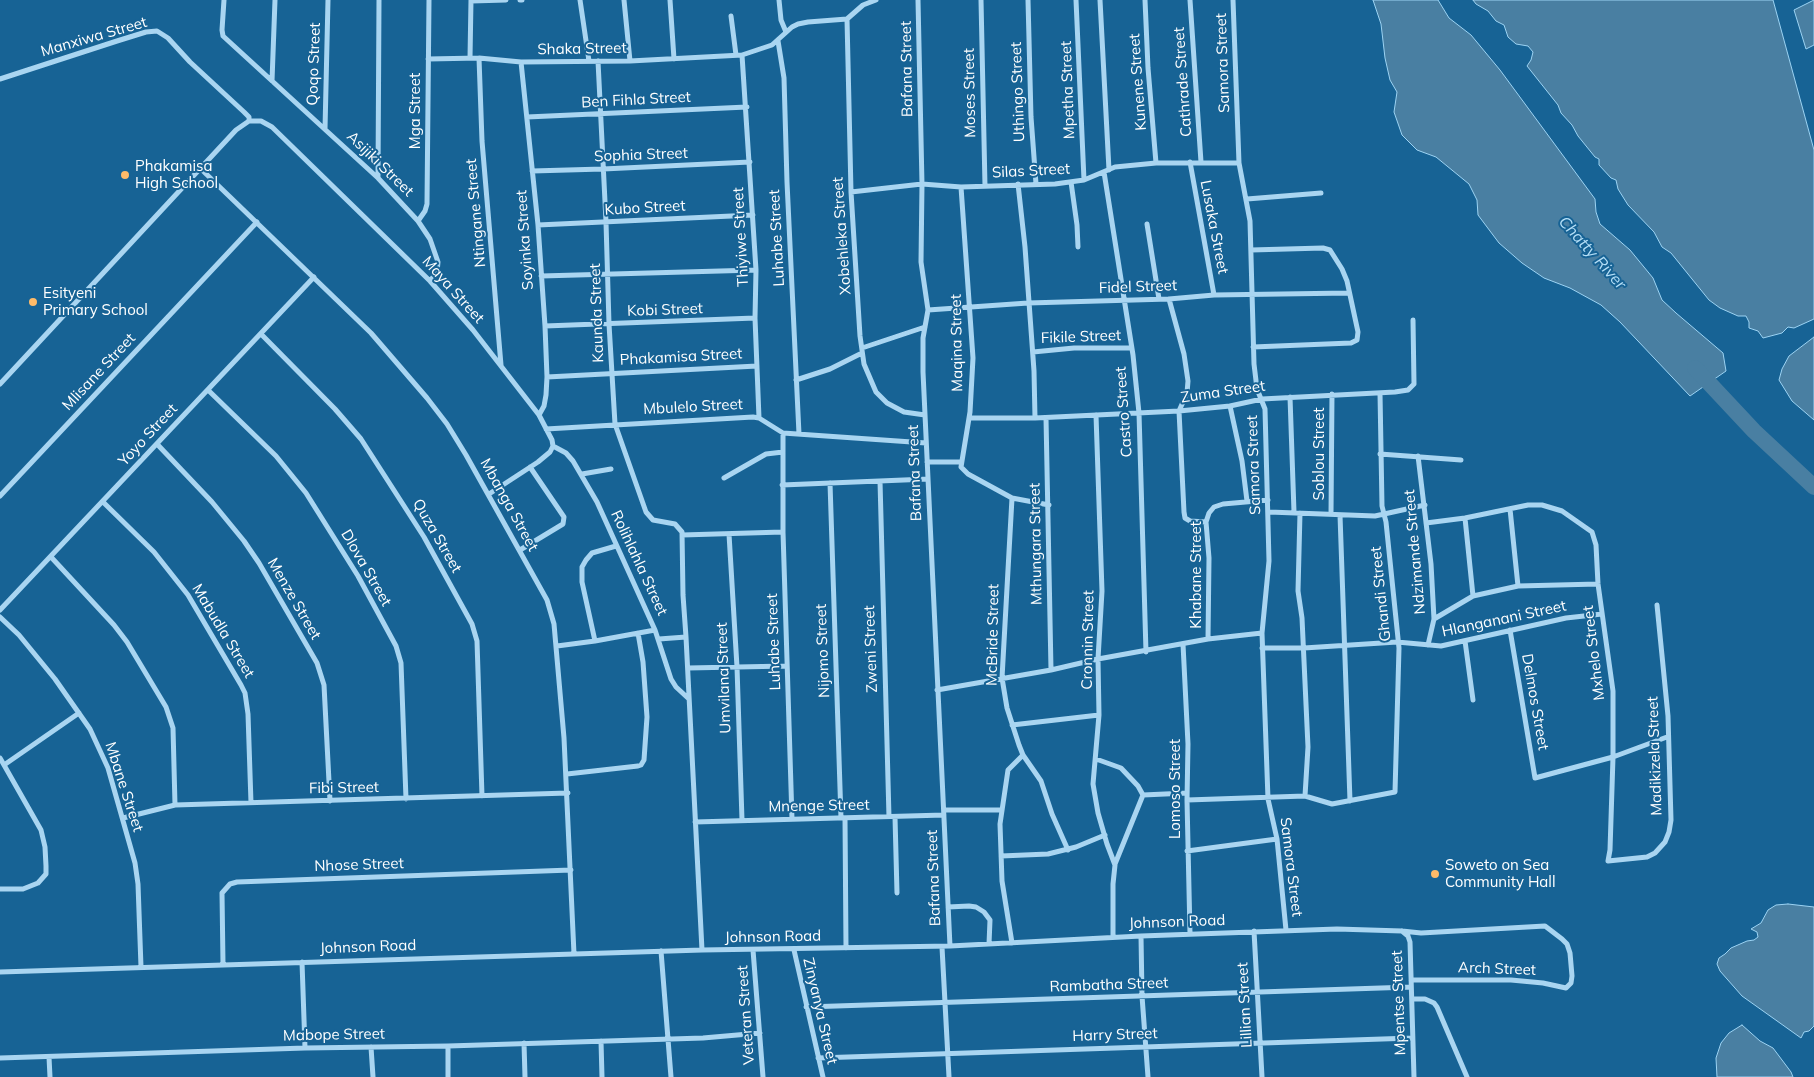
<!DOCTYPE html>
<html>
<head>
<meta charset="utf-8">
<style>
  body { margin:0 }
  canvas { display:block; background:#176395 }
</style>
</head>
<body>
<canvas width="1814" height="1077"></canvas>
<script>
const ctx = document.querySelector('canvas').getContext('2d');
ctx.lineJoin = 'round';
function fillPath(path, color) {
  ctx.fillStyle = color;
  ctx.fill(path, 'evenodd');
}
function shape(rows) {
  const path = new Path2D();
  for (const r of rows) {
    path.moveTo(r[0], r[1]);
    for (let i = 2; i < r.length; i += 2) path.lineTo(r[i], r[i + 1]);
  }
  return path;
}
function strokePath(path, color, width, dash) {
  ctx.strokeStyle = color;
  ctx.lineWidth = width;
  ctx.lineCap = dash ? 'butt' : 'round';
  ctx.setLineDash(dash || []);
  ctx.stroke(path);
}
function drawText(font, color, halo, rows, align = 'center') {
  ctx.font = font + ' Mulish,sans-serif';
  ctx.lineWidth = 4;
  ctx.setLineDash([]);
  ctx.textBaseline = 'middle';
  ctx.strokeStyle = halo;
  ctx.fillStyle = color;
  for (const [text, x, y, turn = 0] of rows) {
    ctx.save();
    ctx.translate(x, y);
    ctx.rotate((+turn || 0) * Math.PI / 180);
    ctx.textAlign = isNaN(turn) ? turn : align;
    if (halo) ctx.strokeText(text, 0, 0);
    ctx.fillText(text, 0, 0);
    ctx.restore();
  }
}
const water = shape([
  [1373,0,1438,0,1449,18,1471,35,1500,70,1595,199,1596,212,1600,224,1630,250,1653,278,1662,300,1676,313,1723,353,1726,371,1690,396,1620,322,1601,305,1570,288,1544,278,1522,263,1499,243,1478,215,1477,200,1469,184,1436,157,1417,150,1402,135,1394,112,1397,92,1390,80,1385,58,1381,24,1373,0],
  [1473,0,1773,0,1814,150,1814,319,1794,328,1788,327,1782,333,1763,338,1758,331,1749,328,1749,322,1746,316,1738,316,1720,308,1709,300,1671,253,1662,247,1654,232,1628,205,1618,189,1616,180,1611,178,1599,165,1599,159,1595,157,1578,136,1572,125,1561,113,1558,105,1527,66,1531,60,1533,52,1528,46,1516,44,1508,37,1504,25,1496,21,1488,11,1476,4,1473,0],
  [1814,0,1814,45,1806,49,1794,10,1814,0],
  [1814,337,1814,420,1792,401,1779,380,1782,369,1789,356,1814,337],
  [1788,904,1814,907,1814,1026,1809,1031,1804,1032,1801,1038,1742,996,1720,971,1717,964,1719,958,1725,954,1731,948,1747,941,1754,940,1758,937,1757,932,1751,929,1761,923,1768,910,1776,905,1788,904],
  [1742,1025,1760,1041,1773,1048,1791,1072,1793,1077,1717,1077,1716,1058,1721,1043,1729,1033,1742,1025]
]);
const river = shape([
  [1695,368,1754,431,1814,487]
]);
const street = shape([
  [224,0,222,30,223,36,378,178,418,221,430,239,438,262,437,272,430,281],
  [520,0,522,0],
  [580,0,589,61],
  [624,0,630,61],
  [670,0,674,59],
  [779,0,781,20,786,32],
  [918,0,922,184,921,262,928,310,923,338,923,372,950,946],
  [981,0,985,186],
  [1028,0,1031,117,1036,184],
  [1076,0,1084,180],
  [1100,0,1109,170],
  [1145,0,1148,68,1156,163],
  [1190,0,1201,162],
  [1233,0,1239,163,1250,221,1254,364,1257,389,1265,409,1269,561,1262,633,1268,799,1277,839,1286,930],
  [471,1,506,0],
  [731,16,736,55],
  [847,19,851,192,860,336,864,364,876,392,887,403,904,412,925,415],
  [778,41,784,78,787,182,799,434],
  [742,55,756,270,755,318,759,418],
  [470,58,471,0],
  [479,58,482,141,501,365],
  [428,59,479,58,521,62,630,61,742,55,772,45,792,27,798,24,808,22,847,19,863,5,876,0],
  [598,61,606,222,609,324,615,424,646,512,653,520,675,524,682,532,683,595,686,637,702,950],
  [521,62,538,225,545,326,547,377,546,395,544,406,539,415],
  [0,79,117,41,146,32,157,31,168,38,190,62,244,112,249,117,249,121],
  [272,81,275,0],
  [527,117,747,107],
  [325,129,328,0],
  [1190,162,1214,295],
  [200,168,371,333,427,398,447,424,466,455,547,600,554,624,564,738,574,954],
  [532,171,603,169,750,162],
  [1104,172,1133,355,1139,413,1146,652],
  [378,178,379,0],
  [1071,182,1077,225,1078,247],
  [1018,184,1025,247,1034,371,1035,418],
  [961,187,973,358,970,412,961,467,968,474,1012,498,1049,505],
  [851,192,922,184,961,187,1055,184,1084,180,1115,167,1156,163,1239,163],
  [1247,199,1321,193],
  [418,221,425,211,427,204,429,0],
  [1147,224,1159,299],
  [538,225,753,215],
  [1251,250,1323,248,1330,250,1342,269,1347,281,1358,332,1357,340,1351,343,1253,347],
  [541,276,756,270],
  [1169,299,1184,354,1188,381,1187,393,1179,411,1184,512,1185,518,1190,521,1206,522],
  [928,310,1028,303,1169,299,1214,295,1349,293],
  [545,326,755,318],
  [261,334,335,409,361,439,424,537,472,624,477,641,482,796],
  [862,348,925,327],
  [1033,352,1074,348,1131,348],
  [547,377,757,366],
  [796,380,830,369,862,353],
  [0,384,236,130,249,121,261,121,272,127,430,281,473,330,539,415,552,440,553,446,550,452,538,462,489,494],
  [208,390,276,456,306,493,358,576,396,646,401,663,406,799],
  [1290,397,1294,512],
  [1230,406,1242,461,1247,501],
  [1096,415,1102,591,1098,659,1099,715,1093,784,1098,813,1107,844,1115,865,1113,884,1113,937],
  [969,418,1035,418,1179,411,1230,406,1262,399,1395,392,1408,390,1414,384,1413,320],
  [1046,418,1051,670],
  [546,429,753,417,759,418,783,433,926,443],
  [783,433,783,532,792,819],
  [157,444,212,502,244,541,259,563,317,663,324,685,330,801],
  [553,446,566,453,573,461,597,502,655,630,671,679,676,687,689,699],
  [1380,454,1461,460],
  [1418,456,1431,564,1434,619,1428,645],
  [927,462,961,462],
  [582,474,611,469],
  [724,478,766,454,783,452],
  [880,481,889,817],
  [830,483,841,818],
  [782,485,928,479],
  [0,496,257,222],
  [1012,498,1002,678,1007,708,1019,745,1023,755,1041,781,1052,814,1068,850],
  [103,502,154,552,188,595,241,685,245,693,248,714,251,803],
  [1510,509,1518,586],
  [1269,512,1375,516,1425,505],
  [1300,513,1298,591,1302,618,1308,747,1305,796],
  [1331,514,1332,394],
  [1340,515,1350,801],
  [1465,518,1473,596],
  [1426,523,1465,518,1528,505,1542,505,1562,511,1592,532,1596,545,1598,584,1613,691,1613,757,1610,850,1608,861,1647,857,1655,853,1665,842,1669,832,1671,820,1668,716,1657,605],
  [729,534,737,667,742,820],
  [682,535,783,532],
  [520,550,563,524,564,517,530,467],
  [51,557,114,625,127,642,166,707,173,728,175,805],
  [0,610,314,277],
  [0,617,19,635,55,679,90,729,108,768,135,863,138,884,141,967],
  [1434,619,1473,596,1518,586,1598,584],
  [1510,630,1535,778,1613,757,1667,737],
  [659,639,686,637],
  [1208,639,1209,558,1206,522,1209,513,1214,507,1223,504,1268,500],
  [595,641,582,582,582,567,586,560,592,553,616,546],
  [1465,641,1473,700],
  [1183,644,1188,744,1187,800,1190,934],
  [557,646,595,641,655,630],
  [1262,648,1304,648,1397,642,1441,646,1566,618,1602,614],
  [688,668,787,666],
  [937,690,1051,670,1098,659,1208,639,1262,633],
  [1012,725,1099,715],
  [0,758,41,830,45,847,46,866,46,874,38,883,23,889,0,889],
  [1096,759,1121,768,1138,786,1143,795],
  [4,765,79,713],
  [567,774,638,766,641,765,644,760,647,717,643,662,638,633],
  [1143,795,1187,793],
  [1187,800,1305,796,1332,804,1395,792,1399,648,1386,522,1382,506,1380,393],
  [944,810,1002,810],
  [895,817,897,893],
  [123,818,175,805,568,793],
  [845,818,846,948],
  [695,822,944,815],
  [1187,851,1277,839],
  [1001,856,1048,854,1076,847,1105,835],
  [1115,864,1143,795],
  [948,907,969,906,976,907,984,912,990,920,989,944],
  [1254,931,1262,1077],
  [1402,931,1408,936,1410,942,1414,1077],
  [1141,936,1142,996,1148,1077],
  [1012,943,1002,881,1000,824,1008,770,1023,755],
  [942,947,949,1077],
  [753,950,763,1077],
  [794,950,823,1077],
  [661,951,671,1077],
  [302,962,305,1048],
  [223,964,222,893,230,884,237,882,571,870],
  [0,972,702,950,950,946,1141,936,1337,929,1402,931,1421,933,1545,926,1562,939,1567,944,1570,953,1572,976,1571,983,1566,988,1543,983,1511,980,1411,980],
  [1412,999,1425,999,1434,1003,1437,1007,1467,1077],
  [806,1007,1411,987],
  [601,1041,602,1077],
  [524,1043,525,1077],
  [448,1046,448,1077],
  [371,1047,373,1077],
  [49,1057,50,1077],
  [0,1058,305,1048,448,1046,703,1038,760,1033],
  [818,1058,1412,1038]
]);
const markers = [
  [125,175,5,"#ffbb69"],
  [33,302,5,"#ffbb69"],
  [1435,874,5,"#ffbb69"]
];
const streetNames = [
  ["Manxiwa Street",94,37,-16],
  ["Shaka Street",582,49,-1],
  ["Samora Street",1223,63,-92],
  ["Qoqo Street",314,64,-88],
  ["Bafana Street",907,69,-91],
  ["Kunene Street",1138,82,-94],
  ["Cathrade Street",1183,82,-94],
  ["Mpetha Street",1068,90,-92],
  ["Uthingo Street",1018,92,-92],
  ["Moses Street",970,93,-91],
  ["Ben Fihla Street",636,100,-3],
  ["Mga Street",415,111,-90],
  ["Sophia Street",641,155,-2],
  ["Asijiki Street",380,164,44],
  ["Silas Street",1031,171,-3],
  ["Kubo Street",645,208,-3],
  ["Ntingane Street",476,213,-95],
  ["Lusaka Street",1214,227,79],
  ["Xobehleka Street",842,236,-94],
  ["Thiyiwe Street",741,237,-93],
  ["Luhabe Street",777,238,-93],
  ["Soyinka Street",525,240,-94],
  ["Fidel Street",1138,287,-2],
  ["Maya Street",453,290,48],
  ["Kobi Street",665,310,-2],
  ["Kaunda Street",597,313,-92],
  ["Fikile Street",1081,337,-2],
  ["Maqina Street",957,343,-91],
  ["Phakamisa Street",681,357,-3],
  ["Mlisane Street",99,372,-47],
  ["Zuma Street",1223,392,-8],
  ["Mbulelo Street",693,407,-3],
  ["Castro Street",1124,412,-94],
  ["Yoyo Street",148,435,-47],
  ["Soblou Street",1319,454,-90],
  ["Samora Street",1254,465,-92],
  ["Bafana Street",915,473,-92],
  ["Mbanga Street",509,505,61],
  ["Quza Street",437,536,60],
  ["Mthungara Street",1036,544,-91],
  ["Ndzimande Street",1415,552,-95],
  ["Rolihlahla Street",639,563,65],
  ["Dlova Street",366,568,60],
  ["Khabane Street",1196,575,-90],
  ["Ghandi Street",1381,594,-96],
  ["Menze Street",294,599,60],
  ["Hlanganani Street",1504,619,-12],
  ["Mabudla Street",223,631,59],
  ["McBride Street",993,635,-89],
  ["Cronnin Street",1088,640,-89],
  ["Luhabe Street",774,642,-92],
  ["Zweni Street",871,649,-92],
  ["Nijomo Street",823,651,-92],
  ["Mxhelo Street",1594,653,-97],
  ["Umvilana Street",724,678,-92],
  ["Delmos Street",1535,702,80],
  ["Madikizela Street",1655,756,-92],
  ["Mbane Street",124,787,72],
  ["Fibi Street",344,788,-1],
  ["Lomoso Street",1175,789,-90],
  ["Mnenge Street",819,806,-1],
  ["Nhose Street",359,865,-2],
  ["Samora Street",1291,867,83],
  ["Bafana Street",934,878,-92],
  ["Johnson Road",1177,922,-2],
  ["Johnson Road",773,937,-1],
  ["Johnson Road",368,947,-2],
  ["Arch Street",1497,969,2],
  ["Rambatha Street",1109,985,-2],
  ["Mpentse Street",1399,1003,-92],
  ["Lillian Street",1245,1005,-93],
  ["Zinyanya Street",820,1011,77],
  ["Veteran Street",746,1015,-94],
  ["Mabope Street",334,1035,-1],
  ["Harry Street",1115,1035,-2]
];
const poiNames = [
  ["Phakamisa",135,166],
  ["High School",135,183],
  ["Esityeni",43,293],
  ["Primary School",43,310],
  ["Soweto on Sea",1445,865],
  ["Community Hall",1445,882]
];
const waterNames = [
  ["Chatty River",1592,253,48]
];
fillPath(water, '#497fa2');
strokePath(water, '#9cd3f3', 1);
strokePath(river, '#497fa2', 16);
strokePath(street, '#a9d5f1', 5);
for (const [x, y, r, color] of markers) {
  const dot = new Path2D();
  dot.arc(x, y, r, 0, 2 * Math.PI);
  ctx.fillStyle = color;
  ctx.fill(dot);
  strokePath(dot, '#176395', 2);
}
drawText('15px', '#fff', '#176395', streetNames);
drawText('15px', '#fff', '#176395', poiNames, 'left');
drawText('italic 16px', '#b5dff7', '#176395', waterNames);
</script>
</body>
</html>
